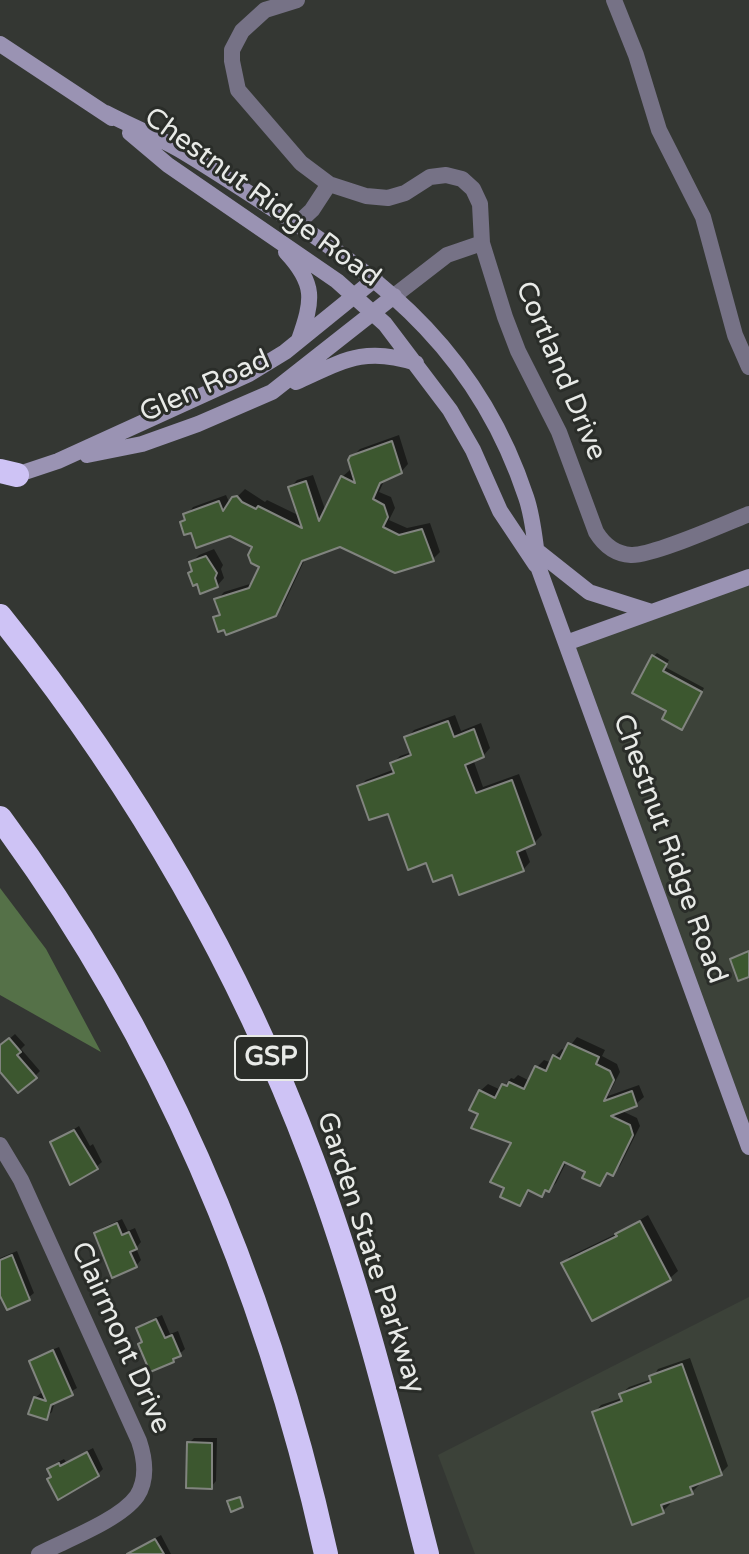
<!DOCTYPE html>
<style>
body{margin:0}
canvas{display:block;background:#343733}
</style>
<canvas width="749" height="1554"></canvas>
<script>
const ctx = document.querySelector('canvas').getContext('2d');
ctx.lineJoin = 'round';
function fillPath(path, color) {
  ctx.fillStyle = color;
  ctx.fill(path, 'evenodd');
}
function strokePath(path, color, width, dash) {
  ctx.strokeStyle = color;
  ctx.lineWidth = width;
  ctx.lineCap = dash ? 'butt' : 'round';
  ctx.setLineDash(dash || []);
  ctx.stroke(path);
}
function write(font, color, halo, rows, align = 'center') {
  ctx.font = font + ' "Varela Round",sans-serif';
  ctx.lineWidth = 6;
  ctx.setLineDash([]);
  ctx.textBaseline = 'middle';
  ctx.strokeStyle = halo;
  ctx.fillStyle = color;
  for (const [text, x, y, turn = 0] of rows) {
    ctx.save();
    ctx.translate(x, y);
    ctx.rotate((+turn || 0) * Math.PI / 180);
    ctx.textAlign = isNaN(turn) ? turn : align;
    if (halo) ctx.strokeText(text, 0, 0);
    ctx.fillText(text, 0, 0);
    ctx.restore();
  }
}
fillPath(new Path2D(`
 M749,577V1147L566,643Z
 M749,1297V1554H475L438,1455Z`), '#3c4239');
fillPath(new Path2D(`
 M0,888L46,949L101,1052L0,995Z`), '#557148');
fillPath(new Path2D(`
 M399,435L408,464L401,472L385,479L379,492L391,497L395,508L389,520L407,528L430,523L440,552L433,559L340,544L306,557L283,606L275,614L216,618L221,613L217,600L224,592L253,583L261,566L254,546L230,534L192,531L182,522L193,507L226,495L230,504L245,489L265,502L267,500L300,516L290,488L297,480L313,475L326,512L342,477L350,470L354,472L352,457L360,449Z
 M214,549L223,565L221,569L224,578L217,586L198,582L191,563L199,555Z
 M657,653L669,660L665,667L704,688L685,724L669,710L653,657Z
 M455,715L461,731L481,723L490,748L483,756L473,759L483,787L519,774L542,835L534,843L524,846L530,862L523,870L453,873L427,861L389,811L359,787L366,780L395,769L393,763L400,756L412,752L407,738L414,730Z
 M15,1034L25,1045L21,1049L40,1071L35,1076L0,1063V1047Z
 M577,1037L605,1050L602,1056L617,1064L620,1072L608,1096L639,1085L644,1097L636,1104L620,1110L637,1118L640,1126L620,1166L613,1174L609,1172L600,1184L588,1171L567,1161L556,1183L549,1190L547,1189L541,1194L531,1189L520,1204L514,1142L481,1113L480,1091L488,1084L501,1090L511,1078L514,1079L518,1075L530,1081L537,1067L544,1060L552,1063L555,1056L562,1049L566,1051Z
 M79,1126L90,1146L93,1144L102,1162L96,1167L53,1142Z
 M648,1215L678,1271L670,1278L592,1319L563,1263L570,1256L620,1232Z
 M122,1219L128,1231L135,1228L141,1242L136,1248L141,1260L136,1266L97,1233L102,1228Z
 M17,1251L34,1293L28,1298L0,1291V1258Z
 M162,1315L170,1334L178,1331L185,1349L173,1360L144,1341L138,1328L144,1323Z
 M59,1347L77,1388L55,1401L52,1412L46,1417L35,1398L41,1393L46,1394L31,1362L37,1356Z
 M690,1358L728,1466L721,1473L698,1482L699,1485L692,1492L669,1501L670,1504L663,1511L594,1413L601,1405L622,1398L621,1394L629,1387L652,1379L658,1369Z
 M194,1438H217L216,1481L211,1487L189,1443Z
 M93,1448L103,1469L98,1474L53,1476L49,1469L54,1464L64,1459L66,1462Z
 M161,1535L171,1554H128Z`), '#0007');
const building = new Path2D(`
 M392,441L402,473L380,483L373,499L384,505L388,517L383,527L399,535L422,529L434,561L395,573L340,547L302,561L276,616L226,635L224,630L218,632L213,617L220,615L214,599L249,588L259,567L251,563L248,555L252,547L230,536L196,548L191,533L184,535L180,522L185,520L183,514L219,501L223,511L232,497L237,496L242,502L256,509L258,506L302,528L288,487L306,481L319,521L341,476L355,483L348,460L350,456Z
 M206,556L217,573L215,578L218,587L200,594L197,584L193,586L188,573L192,571L189,562Z
 M652,655L667,664L663,671L702,692L682,730L662,719L666,711L632,693Z
 M448,721L454,737L474,729L484,757L465,765L476,793L512,780L535,844L517,852L524,871L459,895L452,875L433,882L426,863L408,870L388,814L369,820L357,786L394,773L390,763L411,755L404,737Z
 M749,951V977L738,981L730,959Z
 M9,1038L21,1052L17,1055L37,1078L18,1093L0,1072V1045Z
 M568,1043L599,1057L596,1064L610,1071L614,1080L604,1101L632,1091L637,1106L611,1116L630,1125L633,1135L613,1176L607,1173L600,1186L582,1178L585,1172L564,1162L549,1192L545,1190L542,1197L528,1190L520,1206L500,1197L504,1188L490,1182L511,1143L471,1128L478,1114L469,1110L479,1090L495,1098L502,1084L507,1086L509,1082L524,1089L535,1066L546,1071L553,1055L560,1059Z
 M74,1130L98,1169L70,1185L50,1142Z
 M640,1221L671,1280L592,1321L561,1263L617,1236L615,1234Z
 M117,1223L122,1235L129,1232L137,1249L130,1252L137,1267L112,1278L94,1233Z
 M12,1255L30,1300L7,1310L0,1296V1260Z
 M156,1319L165,1338L172,1335L181,1356L173,1359L174,1362L150,1372L138,1344L142,1342L136,1328Z
 M53,1350L73,1395L51,1405L47,1420L28,1414L34,1397L46,1401L29,1361Z
 M682,1364L722,1475L690,1487L693,1494L661,1505L664,1513L632,1525L592,1412L622,1401L619,1394L651,1382L649,1376Z
 M187,1442L212,1443V1489L186,1488Z
 M87,1452L99,1476L58,1500L47,1479L51,1477L47,1469L59,1463L60,1466Z
 M240,1497L243,1507L231,1512L227,1501Z
 M155,1539L164,1554H127Z`);
fillPath(building, '#3c572f');
strokePath(building, '#81847f', 2);
strokePath(new Path2D(`
 M297,0L265,10L242,31L232,50V61L238,90L301,163L329,184L366,196L388,198L405,193L430,177L446,175L462,179L473,189L480,204L482,243L505,317L518,351L559,432L596,532C604,545 615,554 631,555C653,556 724,524 749,514
 M614,0L636,55L659,130L703,217L735,335L749,367
 M297,224L312,210L329,184
 M394,296L447,255L482,243
 M0,1145L21,1180L139,1441C145,1459 148,1479 137,1496C120,1520 66,1540 39,1554`), '#767286', 16);
strokePath(new Path2D(`
 M0,44L112,118
 M106,113C131,126 158,137 182,151C212,169 241,188 270,207C390,282 480,358 526,497C534,520 535,546 539,569L749,1147
 M130,133L168,165L337,281L385,324L450,410L473,450L500,511L536,565
 M286,252C316,284 313,300 299,340
 M296,382C343,361 364,346 416,363
 M87,455L142,444L198,424L272,392L394,296
 M10,477L58,461L249,374L285,352L375,279
 M536,550L589,592L652,612
 M566,643L749,577`), '#9a93b3', 16);
strokePath(new Path2D(`
 M0,471L17,475
 M0,616C132,780 238,962 312,1159C360,1287 393,1422 427,1554
 M0,818C162,1037 267,1289 326,1554`), '#cec3f5', 24);
for (const [x, y, w] of [
 [271,1058,72]
]) {
  const box = new Path2D();
  box.roundRect(x - w / 2, y - 22, w, 44, 6);
  ctx.fillStyle = '#2a2d29';
  ctx.fill(box);
  strokePath(box, '#e8eae7', 2);
}
write('bold 26px', '#e8eae7', null, [
 ["GSP",271,1058]
]);
write('28px', '#e8eae7', '#2a2d29', [
 ["Chestnut Ridge Road",262,198,36],
 ["Cortland Drive",560,371,67],
 ["Glen Road",205,387,-24],
 ["Chestnut Ridge Road",669,849,70],
 ["Garden State Parkway",370,1253,72],
 ["Clairmont Drive",120,1338,66]
]);
</script>
